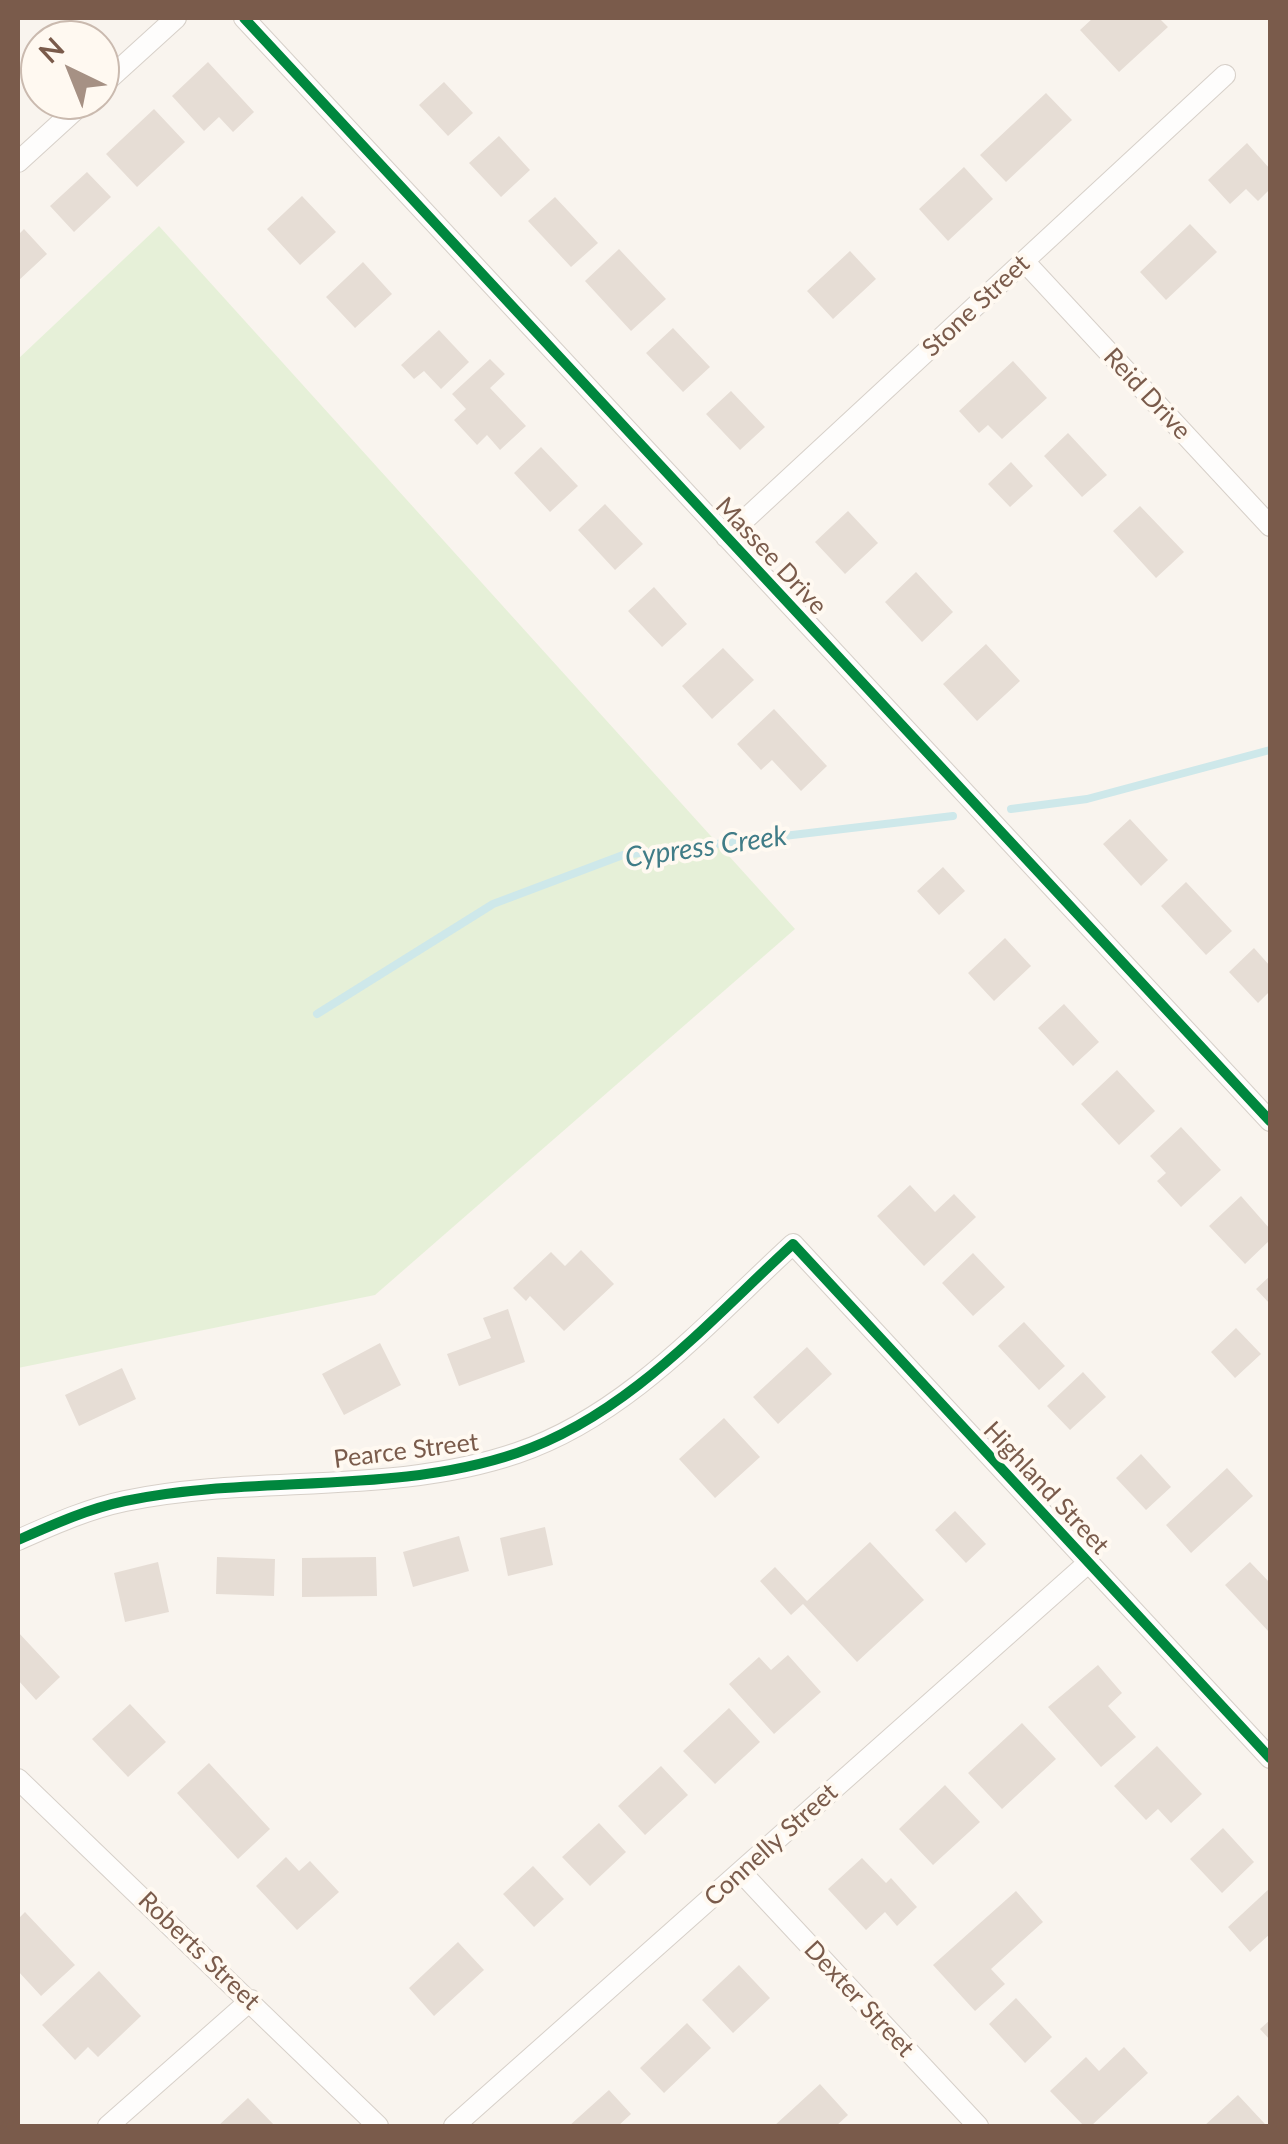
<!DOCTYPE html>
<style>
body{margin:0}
#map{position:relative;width:1288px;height:2144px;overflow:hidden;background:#f9f4ee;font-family:Lato,sans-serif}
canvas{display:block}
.frame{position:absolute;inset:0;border:20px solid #7a5b4b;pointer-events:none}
.north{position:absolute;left:20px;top:20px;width:100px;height:100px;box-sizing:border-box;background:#fff9f1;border:2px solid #cabaaf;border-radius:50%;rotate:317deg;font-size:28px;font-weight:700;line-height:40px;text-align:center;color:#7a5b4b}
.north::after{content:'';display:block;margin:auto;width:35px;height:45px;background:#a69184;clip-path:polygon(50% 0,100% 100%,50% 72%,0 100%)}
</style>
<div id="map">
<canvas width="1288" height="2144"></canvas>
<div class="frame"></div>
<div class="north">N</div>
</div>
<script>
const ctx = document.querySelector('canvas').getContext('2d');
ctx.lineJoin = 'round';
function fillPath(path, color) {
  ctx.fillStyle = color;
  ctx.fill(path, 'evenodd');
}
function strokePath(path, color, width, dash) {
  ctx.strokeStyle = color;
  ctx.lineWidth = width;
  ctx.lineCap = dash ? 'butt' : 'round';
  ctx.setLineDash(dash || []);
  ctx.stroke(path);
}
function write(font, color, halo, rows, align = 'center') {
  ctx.font = font + ' Lato,sans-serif';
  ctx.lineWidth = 8;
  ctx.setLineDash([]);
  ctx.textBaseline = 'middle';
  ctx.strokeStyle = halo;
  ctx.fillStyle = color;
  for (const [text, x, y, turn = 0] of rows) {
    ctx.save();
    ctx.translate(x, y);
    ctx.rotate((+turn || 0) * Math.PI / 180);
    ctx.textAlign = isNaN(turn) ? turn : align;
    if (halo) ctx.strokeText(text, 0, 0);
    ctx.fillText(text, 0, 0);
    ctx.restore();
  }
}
fillPath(new Path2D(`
 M159,226L795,929L375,1295L18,1368V359Z`), '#e6f0d8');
strokePath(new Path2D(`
 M1011,809L1087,799L1270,750
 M317,1014L493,904L623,855L953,816`), '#cee8ea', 8);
fillPath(new Path2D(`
 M1093,18H1159L1168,27L1119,72L1080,30Z
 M208,62L254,112L233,132L219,117L204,131L172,96Z
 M444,82L473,113L448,136L419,105Z
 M1046,93L1072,120L1006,182L980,155Z
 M154,109L185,142L137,187L106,154Z
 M499,136L530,170L501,197L469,163Z
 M1247,143L1270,169V189L1258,201L1246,189L1230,204L1208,180Z
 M964,167L993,199L948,241L919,209Z
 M87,172L111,197L74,232L50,206Z
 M302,196L336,232L300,265L267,229Z
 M555,197L598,243L571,267L528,221Z
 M1190,224L1217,252L1166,300L1140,272Z
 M24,229L47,254L18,281V235Z
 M619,249L666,299L631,331L585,281Z
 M850,251L876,279L833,319L807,291Z
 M363,262L392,294L355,328L326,297Z
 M673,328L710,367L683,392L646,353Z
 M439,330L469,362L441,389L424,371L414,379L401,365Z
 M490,359L505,374L490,388L526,426L500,450L487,435L477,445L454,420L466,409L452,394Z
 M1013,361L1047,398L1002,439L988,425L979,433L959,411Z
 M731,391L765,427L740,450L706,414Z
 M1068,433L1107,475L1082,497L1044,456Z
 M541,447L578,486L550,512L514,473Z
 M1011,462L1033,486L1010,507L988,484Z
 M605,504L643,544L615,570L578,530Z
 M1140,506L1184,552L1156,578L1113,531Z
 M848,511L878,543L845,574L815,542Z
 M916,572L953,612L922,642L885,602Z
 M654,587L687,624L662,647L628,611Z
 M986,644L1020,681L977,721L943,684Z
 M723,648L754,680L712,719L682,686Z
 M774,709L827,766L801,791L772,760L761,770L737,744Z
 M1130,819L1168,860L1141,886L1103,844Z
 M943,867L965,891L939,915L917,891Z
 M1186,882L1232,931L1206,955L1161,906Z
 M1005,938L1031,966L994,1001L968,973Z
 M1254,948L1270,966V991L1258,1003L1229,972Z
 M1064,1004L1099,1042L1073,1066L1038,1028Z
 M1117,1070L1155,1111L1119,1145L1081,1104Z
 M1181,1127L1221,1170L1181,1207L1157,1181L1166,1173L1150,1156Z
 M910,1185L935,1212L954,1194L976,1217L924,1266L877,1216Z
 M1241,1196L1270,1229V1240L1245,1264L1209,1226Z
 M581,1250L614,1284L564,1331L530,1296L526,1301L513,1288L551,1252L565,1266Z
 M973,1253L1005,1287L973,1316L942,1283Z
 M1270,1276V1304L1256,1289Z
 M508,1309L525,1362L459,1386L447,1354L491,1338L483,1318Z
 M1024,1322L1065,1366L1039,1390L998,1346Z
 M1236,1328L1261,1354L1235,1378L1211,1352Z
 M380,1343L401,1385L344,1415L322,1374Z
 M807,1347L832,1374L778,1424L753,1397Z
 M122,1368L136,1399L79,1426L65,1395Z
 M1083,1372L1106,1397L1070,1430L1047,1406Z
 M724,1418L760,1457L715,1498L679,1459Z
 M1141,1454L1171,1487L1146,1510L1116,1478Z
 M1227,1468L1253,1496L1191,1553L1166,1525Z
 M955,1511L986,1544L966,1563L935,1530Z
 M545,1527L553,1565L508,1576L500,1538Z
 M459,1536L469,1571L413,1587L403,1552Z
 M870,1542L924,1600L857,1662L803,1604L791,1615L760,1581L775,1567L807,1601Z
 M217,1557L275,1559L274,1596L216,1594Z
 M376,1557L377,1596L302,1597V1558Z
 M158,1562L169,1612L125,1622L114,1573Z
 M1250,1562L1270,1583V1633L1225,1585Z
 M18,1632L60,1677L36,1700L18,1680Z
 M788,1655L821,1692L774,1734L729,1684L759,1657L771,1670Z
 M1098,1665L1122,1693L1108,1706L1136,1737L1101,1767L1048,1707Z
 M130,1704L166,1742L128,1777L92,1739Z
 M729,1708L760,1742L715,1784L683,1751Z
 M1022,1723L1056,1759L1002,1809L968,1773Z
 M1157,1746L1202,1794L1171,1823L1158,1809L1146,1820L1114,1786Z
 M209,1763L270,1829L238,1859L177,1793Z
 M661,1766L688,1795L645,1835L618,1806Z
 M945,1785L980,1822L933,1865L899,1829Z
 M599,1823L626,1852L590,1886L562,1857Z
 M1223,1828L1254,1862L1222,1893L1190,1859Z
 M286,1857L299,1871L310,1861L339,1892L297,1930L256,1886Z
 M862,1858L886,1883L891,1878L917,1907L897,1926L885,1912L866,1930L828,1889Z
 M533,1866L564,1899L534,1927L503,1894Z
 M1270,1888V1934L1250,1952L1228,1927Z
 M1016,1891L1043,1922L991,1969L1005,1984L975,2011L933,1965Z
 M25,1912L75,1965L41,1996L18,1971V1919Z
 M458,1942L484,1970L434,2016L409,1988Z
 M739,1965L770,1998L733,2033L702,2000Z
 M99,1971L141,2016L98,2057L88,2047L75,2060L42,2025Z
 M1016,1998L1052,2037L1025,2063L989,2024Z
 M1270,2020V2040L1260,2029Z
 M687,2023L711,2048L664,2093L640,2068Z
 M1124,2047L1148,2073L1091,2126H1084L1050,2091L1086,2057L1099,2071Z
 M820,2084L848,2115L836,2126H774Z
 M609,2090L631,2114L618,2126H569Z
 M1238,2095L1265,2124L1204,2126Z
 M248,2098L275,2126H218Z`), '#e6ddd5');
const minor = new Path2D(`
 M244,18L1270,1121
 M100,87L176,18
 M18,162L86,100
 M1024,261L1270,526
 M726,537L1225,75
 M18,1540C52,1525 87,1509 125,1501C253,1474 391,1496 517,1453C627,1416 709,1321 793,1244L1270,1758
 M18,1779L378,2126
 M741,1872L978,2126
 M108,2126L251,2000
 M454,2126L1088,1563`);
strokePath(minor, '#d7d0c9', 22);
strokePath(minor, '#fefdfc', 20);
strokePath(new Path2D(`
 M244,18L1270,1121
 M18,1540C52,1525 87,1509 125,1501C253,1474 391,1496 517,1453C627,1416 709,1321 793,1244L1270,1758`), '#00873e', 10);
write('25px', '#7a5b4b', '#fff9f1', [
 ["Stone Street",976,306,-43],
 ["Reid Drive",1147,394,47],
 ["Massee Drive",771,556,47],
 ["Pearce Street",406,1451,-7],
 ["Highland Street",1046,1488,47],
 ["Connelly Street",771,1845,-42],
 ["Roberts Street",199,1951,44],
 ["Dexter Street",859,1999,47]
]);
write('italic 28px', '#407c87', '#fff9f1', [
 ["Cypress Creek",706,847,-8]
]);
</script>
